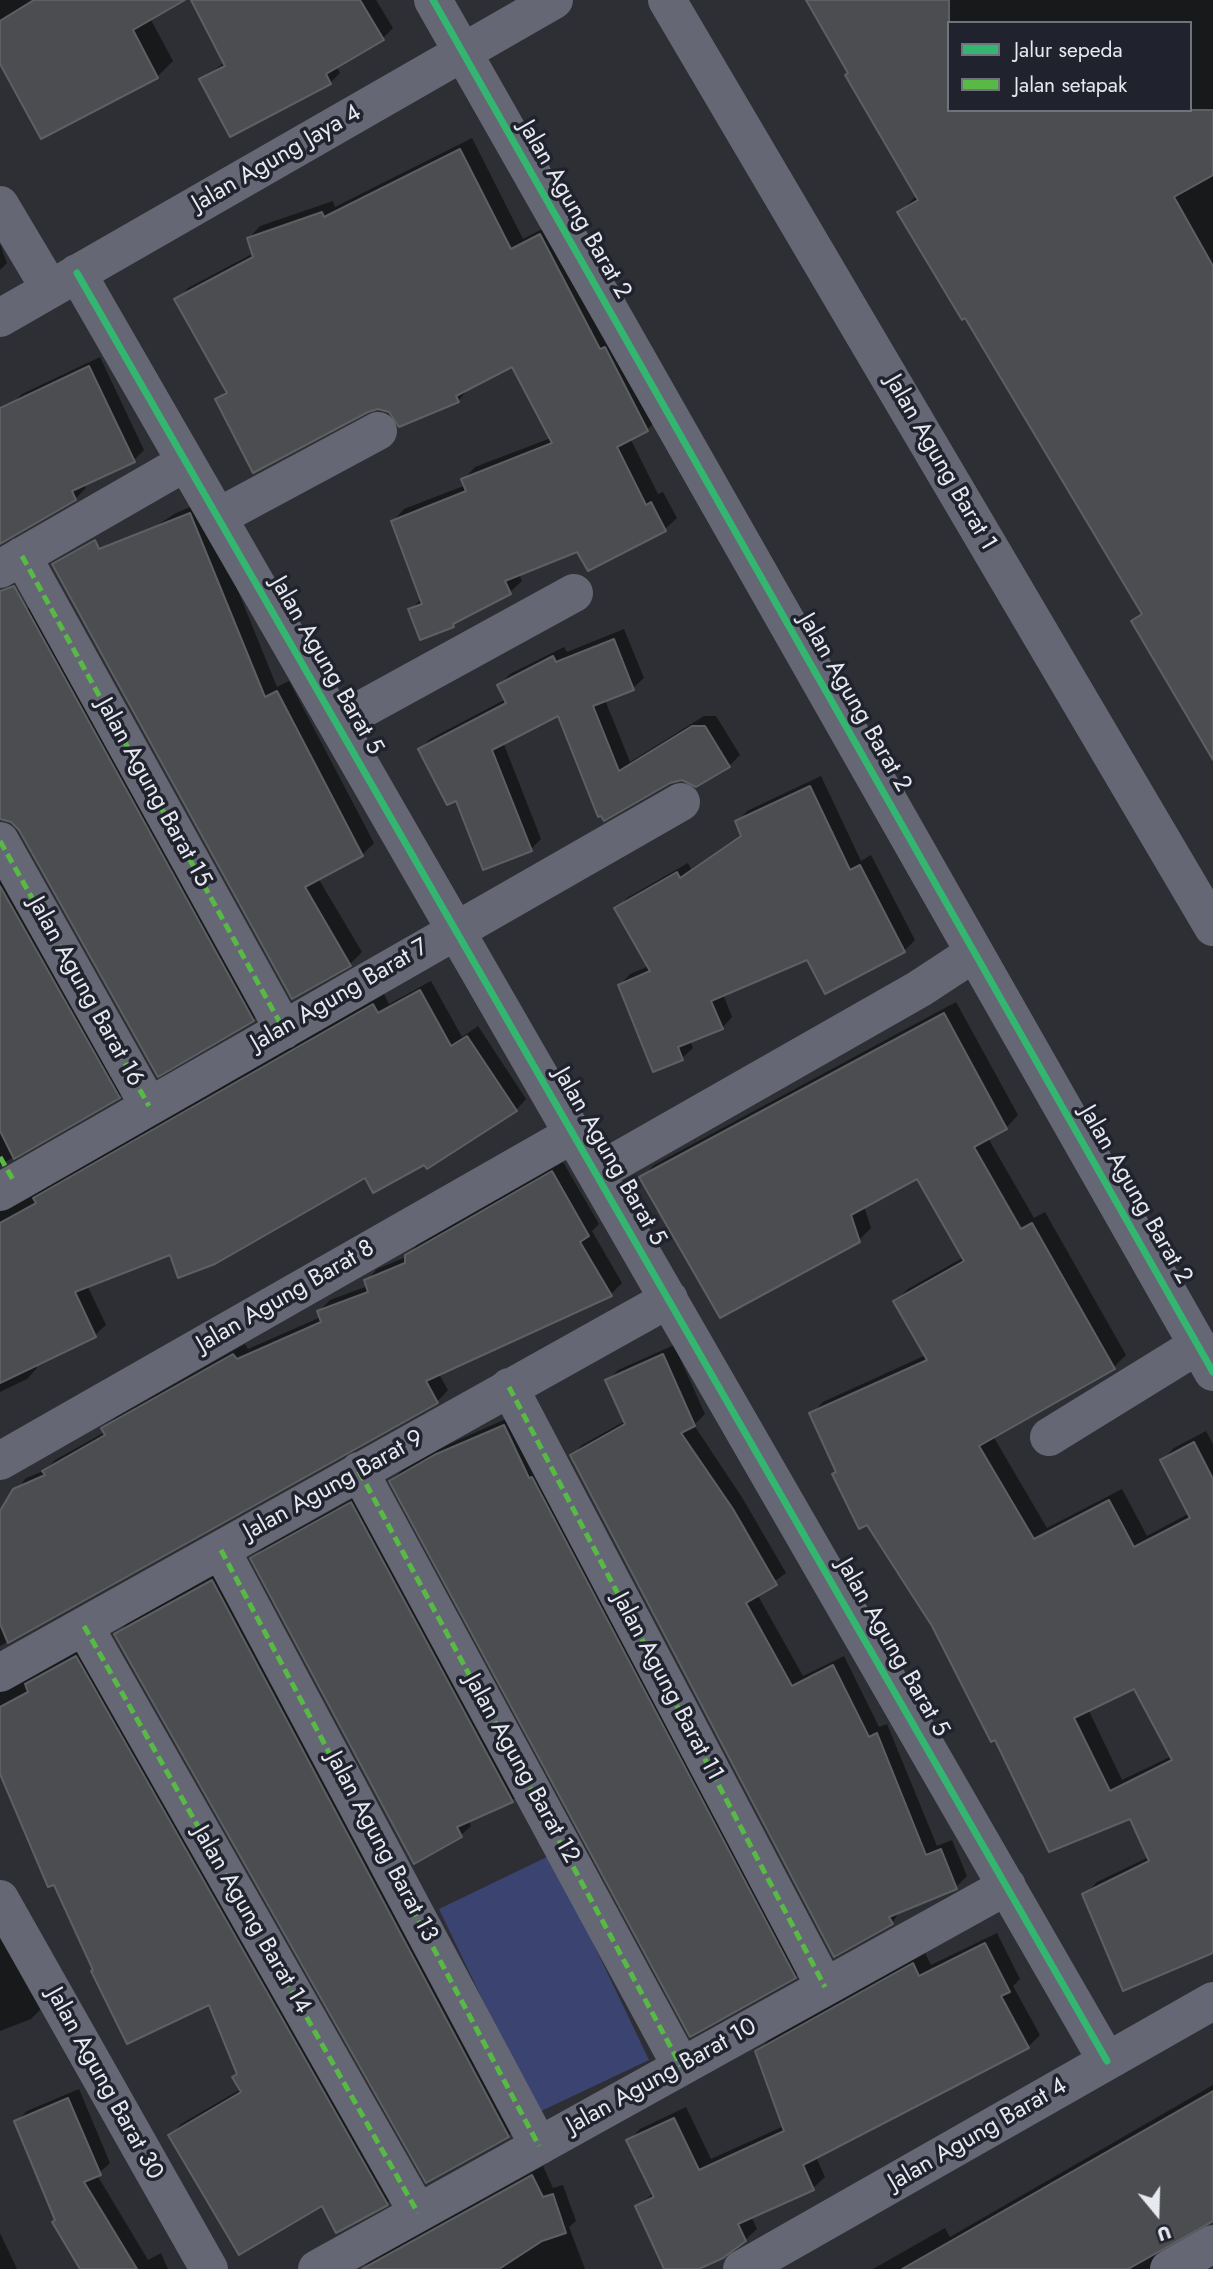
<!DOCTYPE html>
<style>
body{margin:0}
#map{position:relative;width:1213px;height:2269px;overflow:hidden;background:#2e2f34;font-family:Jost,sans-serif}
canvas{display:block}
.legend{position:absolute;left:947px;top:21px;width:245px;height:91px;box-sizing:border-box;background:#20232e;border:2px solid #70727c;margin:0;padding:9px 12px;list-style:none;font-size:21px;color:#e7e9f0}
.legend li{display:flex;align-items:center;gap:14px;height:35px}
.legend b{width:35px;border:2px solid #70727c}
.north{position:absolute;left:1122px;top:2178px;width:70px;height:70px;-webkit-text-stroke:5px #20232e;paint-order:stroke;rotate:161deg;font-size:19px;font-weight:700;line-height:28px;text-align:center;color:#e7e9f0}
.north::after{content:'';display:block;margin:auto;width:24px;height:32px;background:#e7e9f0;clip-path:polygon(50% 0,100% 100%,50% 72%,0 100%)}
</style>
<div id="map">
<canvas width="1213" height="2269"></canvas>
<ul class="legend">
<li><b style="height:9px;background:#33b770"></b>Jalur sepeda</li>
<li><b style="height:9px;background:#58b947"></b>Jalan setapak</li>
</ul>
<div class="north">U</div>
</div>
<script>
const ctx = document.querySelector('canvas').getContext('2d');
ctx.lineJoin = 'round';
function fillPath(path, color) {
  ctx.fillStyle = color;
  ctx.fill(path, 'evenodd');
}
function strokePath(path, color, width, dash) {
  ctx.strokeStyle = color;
  ctx.lineWidth = width;
  ctx.lineCap = dash ? 'butt' : 'round';
  ctx.setLineDash(dash || []);
  ctx.stroke(path);
}
function write(font, color, halo, rows, align = 'center') {
  ctx.font = font + ' Jost,sans-serif';
  ctx.lineWidth = 7;
  ctx.setLineDash([]);
  ctx.textBaseline = 'middle';
  ctx.strokeStyle = halo;
  ctx.fillStyle = color;
  for (const [text, x, y, turn = 0] of rows) {
    ctx.save();
    ctx.translate(x, y);
    ctx.rotate((+turn || 0) * Math.PI / 180);
    ctx.textAlign = isNaN(turn) ? turn : align;
    if (halo) ctx.strokeText(text, 0, 0);
    ctx.fillText(text, 0, 0);
    ctx.restore();
  }
}
fillPath(new Path2D(`
 M551,1855L649,2060L537,2113L439,1909Z`), '#3b4471');
fillPath(new Path2D(`
 M0,0H182L150,18L173,61L157,77L0,63Z
 M202,0H376L393,28L383,38L336,66L340,73L330,83L202,79L225,62Z
 M808,0H1213V756L1133,621L1143,611L966,316L899,213L917,195ZM949,23H1190V110H949Z
 M472,138L523,239L552,224L658,418L647,430L630,438L658,494L663,492L677,518L665,529L588,569L578,550L519,574L522,581L510,592L460,618L453,625L410,610L422,598L393,521L404,509L466,485L464,479L475,467L551,438L513,365L469,388L458,401L400,425L390,411L379,407L217,400L227,390L177,300L188,288L254,253L249,238L260,226L333,201L335,207Z
 M0,244L7,263L0,270Z
 M100,357L144,450L134,460L84,484L86,488L75,499L0,542V434L11,404L22,394Z
 M202,502L277,687L289,681L374,843L362,855L318,878L362,952L350,964L79,576L176,513Z
 M38,602L264,1009L253,1020L13,821L0,818V626Z
 M624,629L644,678L633,688L605,700L630,762L704,716H716L740,755L729,766L670,781L604,819L559,713L503,742L541,839L531,849L457,799L420,749L430,739L506,699L499,685L510,674L564,647L567,652Z
 M821,776L861,861L871,855L915,940L904,951L808,958L723,994L732,1017L722,1028L690,1041L693,1048L682,1058L620,985L630,974L649,966L616,909L627,898L688,863L691,869L742,834L737,822L747,811Z
 M0,857L129,1086L119,1097L0,1165Z
 M431,981L462,1037L478,1026L526,1099L516,1110L425,1163L366,1176L87,1285L106,1325L95,1335L35,1364L37,1368L27,1379L0,1392V1201L11,1204L23,1201L384,994L389,1004Z
 M956,1002L1018,1115L1006,1128L988,1138L1034,1218L1045,1212L1126,1355L1114,1367L993,1436L1047,1528L1122,1489L1147,1536L1190,1513L1162,1460L1174,1448L1206,1431L1213,1444V1951L1085,1895L1097,1882L1149,1857L1130,1816L996,1738L933,1625L837,1471L811,1414L823,1402L926,1355L895,1301L908,1289L964,1257L918,1176L864,1206L871,1228L859,1240L642,1177L654,1165ZM1134,1686L1172,1756L1122,1780L1088,1709Z
 M563,1162L599,1224L592,1231L622,1283L611,1294L439,1374L448,1390L437,1402L0,1646V1510L26,1478L46,1470L55,1460L105,1432L103,1429L115,1418L245,1344L248,1349L321,1317L319,1311L330,1300L368,1286L366,1281L377,1269L406,1257L418,1244Z
 M674,1345L705,1414L694,1425L743,1499L786,1573L757,1594L803,1676L844,1656L879,1727L887,1724L937,1846L952,1840L967,1876L956,1887L901,1910L892,1923L572,1456L582,1445L625,1421L607,1381L618,1370Z
 M515,1415L806,1966L795,1977L391,1481L402,1470L447,1445Z
 M361,1494L522,1791L512,1801L468,1820L471,1826L461,1835L414,1862L252,1559L262,1549Z
 M224,1570L520,2124L508,2136L427,2181L116,1635L127,1623Z
 M87,1646L398,2192L387,2203L337,2231L323,2204L170,2136L181,2124L241,2089L239,2073L210,2002L95,1970L0,1770V1681Z
 M0,1917L47,2003L31,2019L0,2031Z
 M997,1933L1020,1979L1013,1986L1040,2035L1028,2047L816,2157L825,2177L813,2188L751,2216L757,2229L745,2240L695,2269H666L637,2206L654,2193L629,2140L640,2129L686,2107L711,2159L784,2126L757,2051L769,2040L925,1953L931,1965Z
 M1213,2085V2221L1162,2248L1160,2255L1166,2269H873L945,2228L950,2237Z
 M79,2089L110,2163L97,2175L148,2260L161,2253L168,2269H82L57,2220L16,2122L27,2111Z
 M543,2166L553,2188L563,2185L576,2221L569,2227L585,2269H362L369,2262Z
 M0,2233L17,2269H0Z`), '#0007');
const building = new Path2D(`
 M34,0H185L133,30L158,78L41,139L0,64V21Z
 M191,0H360L384,40L326,74L331,84L230,137L199,79L225,66Z
 M806,0H949V110H1213V175L1174,197L1213,266V760L1131,621L1142,614L965,318L962,320L897,212L918,200L845,75L848,73Z
 M460,149L511,249L540,234L600,349L605,347L648,431L617,447L646,505L651,502L666,531L588,571L577,552L505,581L511,594L453,624L454,627L420,640L408,609L422,604L391,521L466,491L461,479L552,443L512,367L456,396L459,402L399,427L389,412L378,409L368,412L253,473L215,399L227,393L174,299L253,257L247,238L322,212L324,217Z
 M89,366L135,462L72,491L76,500L0,544V408Z
 M190,513L265,697L277,691L363,856L305,887L351,966L292,999L52,564L95,540L99,549Z
 M14,586L254,1021L158,1077L19,830L11,822L0,819V591Z
 M614,639L634,690L593,706L619,771L692,726H705L730,767L696,787L682,780L670,783L604,821L601,816L598,817L558,716L492,750L532,851L483,870L456,801L447,805L418,749L506,703L497,685L553,656L556,662Z
 M810,786L850,870L860,865L905,952L825,994L807,960L711,1001L723,1029L678,1047L683,1060L653,1072L618,985L650,971L614,908L677,872L680,878L741,836L735,821Z
 M0,886L120,1098L14,1159L0,1131Z
 M420,990L451,1046L467,1036L517,1111L427,1169L424,1165L373,1193L365,1178L215,1264L178,1278L170,1255L75,1292L96,1337L0,1383V1223L36,1203L33,1198L373,1004L378,1013Z
 M944,1013L1007,1129L974,1147L1021,1229L1032,1223L1115,1369L979,1446L1034,1539L1109,1500L1134,1547L1190,1518L1160,1460L1194,1442L1213,1479V1953L1123,1991L1082,1894L1149,1861L1130,1819L1049,1852L995,1740L991,1742L932,1626L867,1525L859,1529L832,1474L836,1472L809,1413L927,1360L893,1301L964,1261L917,1179L851,1215L860,1242L720,1318L639,1177ZM1134,1689L1172,1760L1110,1791L1074,1718Z
 M552,1171L589,1236L580,1242L612,1296L426,1381L438,1403L8,1643L0,1624V1511L13,1489L45,1475L42,1471L105,1435L101,1428L233,1354L237,1359L321,1322L317,1311L368,1292L364,1280L405,1263V1255Z
 M663,1354L695,1426L681,1433L733,1509L777,1585L746,1603L792,1686L833,1665L869,1737L877,1733L926,1855L941,1849L957,1889L889,1917L893,1924L834,1957L570,1455L625,1424L605,1380Z
 M504,1425L529,1478L532,1477L796,1978L690,2037L389,1481L434,1455Z
 M351,1502L513,1802L457,1827L462,1837L414,1864L250,1558Z
 M212,1580L509,2137L426,2183L114,1634Z
 M76,1656L388,2205L336,2233L322,2206L239,2255L168,2135L241,2092L232,2077L237,2074L209,2005L127,2044L91,1971L93,1970L54,1885L48,1887L0,1774V1707L28,1692L25,1684Z
 M985,1943L1010,1992L1001,1996L1029,2048L803,2165L814,2190L738,2224L746,2241L723,2258L699,2269H664L635,2206L654,2197L626,2140L674,2118L699,2170L784,2131L755,2051L913,1963L919,1976Z
 M1213,2091V2221L1128,2269H902Z
 M68,2098L101,2175L84,2182L137,2269H80L52,2222L55,2220L14,2121Z
 M532,2175L543,2197L553,2194L566,2233L542,2241L499,2269H362Z`);
fillPath(building, '#4c4d51');
strokePath(building, '#5e5f63', 2);
strokePath(new Path2D(`
 M433,0L1213,1372
 M667,0L1213,927
 M0,205L50,289
 M77,273L1107,2061
 M0,318L554,0
 M218,517L378,431
 M22,556L284,1030
 M0,569L186,462
 M337,723L574,593
 M0,841L149,1106
 M596,1173L919,989L974,953
 M0,1192L681,802
 M509,1387L825,1987
 M1049,1437L1198,1345
 M0,1461L573,1134
 M359,1471L681,2066
 M221,1550L539,2146
 M84,1626L418,2213
 M0,1673L669,1299
 M0,1899L209,2269
 M317,2269L1007,1886
 M742,2269L1213,2001
 M1169,2269L1213,2244`), '#656774', 38);
strokePath(new Path2D(`
 M22,556L284,1030
 M0,841L149,1106
 M0,1157L15,1183
 M509,1387L825,1987
 M359,1471L681,2066
 M221,1550L539,2146
 M84,1626L418,2213`), '#58b947', 5, [10, 5]);
strokePath(new Path2D(`
 M433,0L1213,1372
 M77,273L1107,2061`), '#33b770', 7);
write('24px', '#e7e9f0', '#20232e', [
 ["Jalan Agung Jaya 4",277,159,-30],
 ["Jalan Agung Barat 2",574,210,60],
 ["Jalan Agung Barat 1",940,463,60],
 ["Jalan Agung Barat 5",326,666,60],
 ["Jalan Agung Barat 2",854,703,60],
 ["Jalan Agung Barat 15",153,793,61],
 ["Jalan Agung Barat 16",85,992,61],
 ["Jalan Agung Barat 7",340,996,-30],
 ["Jalan Agung Barat 5",609,1157,60],
 ["Jalan Agung Barat 2",1135,1195,60],
 ["Jalan Agung Barat 8",286,1297,-30],
 ["Jalan Agung Barat 9",334,1486,-29],
 ["Jalan Agung Barat 5",892,1648,60],
 ["Jalan Agung Barat 11",667,1687,62],
 ["Jalan Agung Barat 12",521,1769,61],
 ["Jalan Agung Barat 13",381,1847,62],
 ["Jalan Agung Barat 14",251,1920,60],
 ["Jalan Agung Barat 10",662,2077,-29],
 ["Jalan Agung Barat 30",104,2084,61],
 ["Jalan Agung Barat 4",978,2135,-30]
]);
</script>
